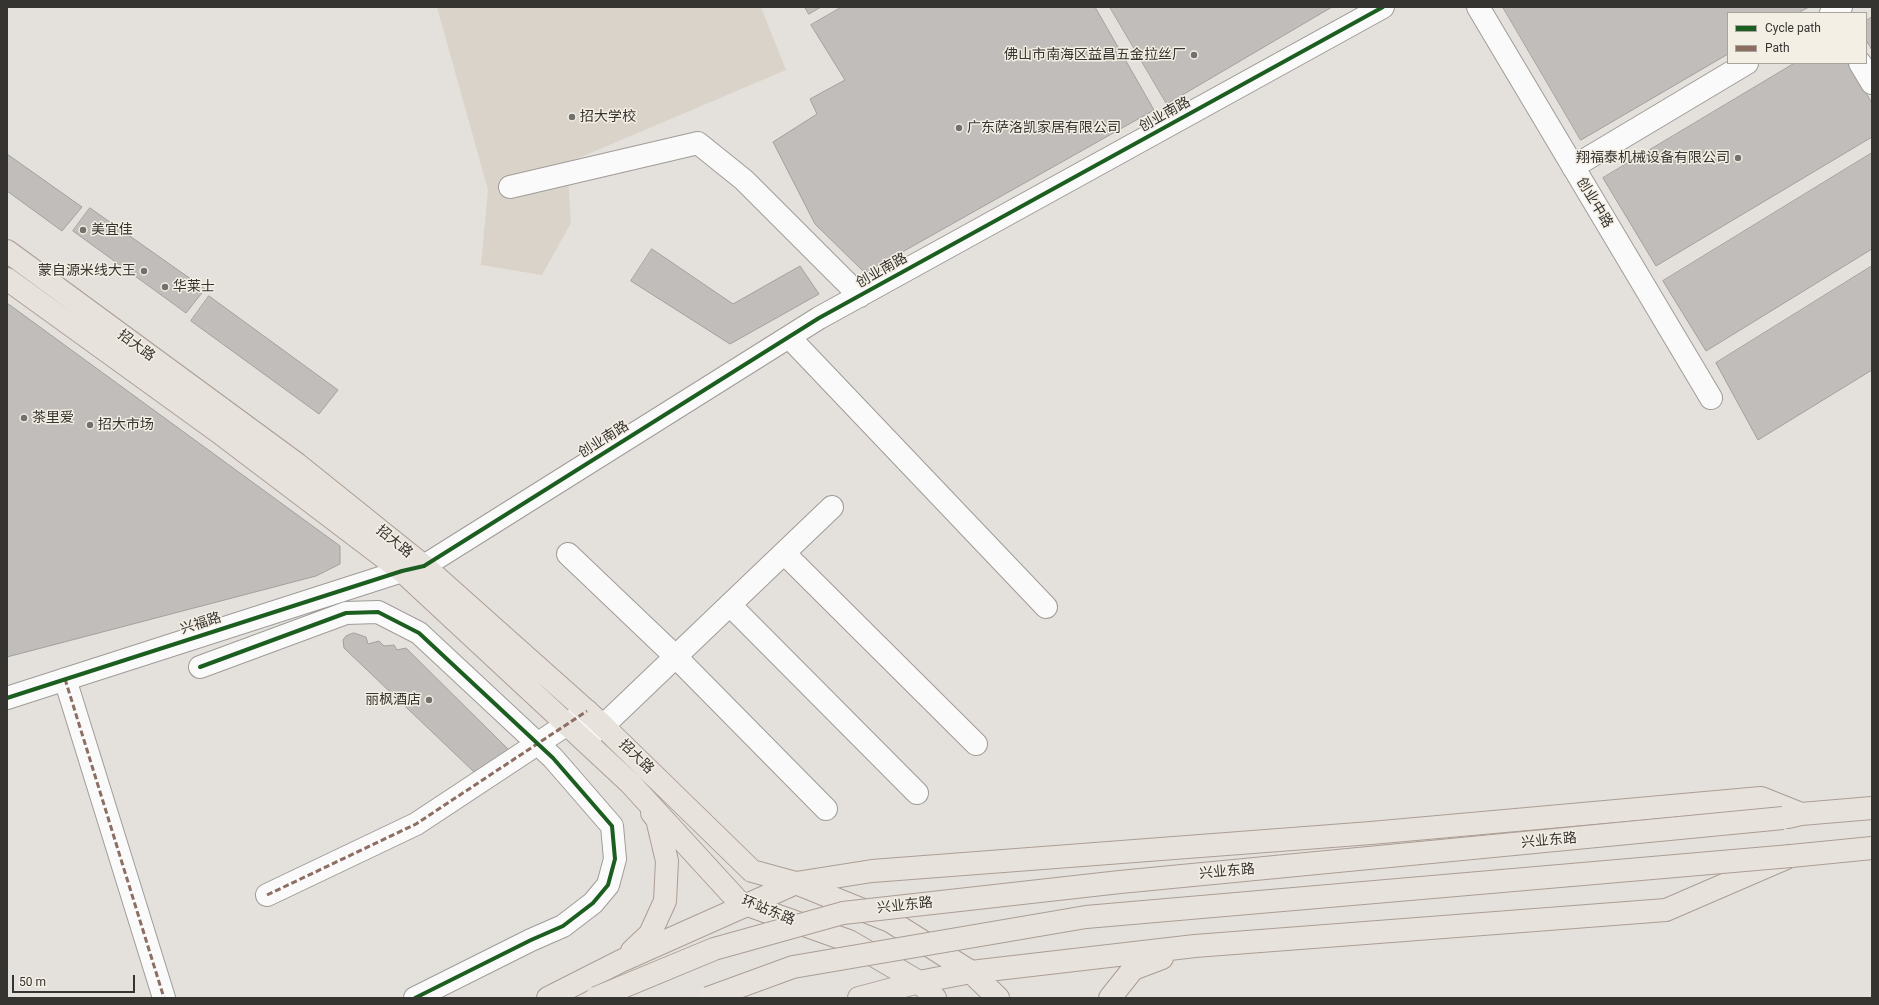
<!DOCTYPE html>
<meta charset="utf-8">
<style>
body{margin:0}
#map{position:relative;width:1879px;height:1005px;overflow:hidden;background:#e4e0dc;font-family:Roboto,sans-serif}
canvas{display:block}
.frame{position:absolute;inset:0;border:8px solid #363430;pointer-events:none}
.legend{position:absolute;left:1727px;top:12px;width:140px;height:52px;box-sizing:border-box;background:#f4efe5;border:1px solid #a8a49d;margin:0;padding:5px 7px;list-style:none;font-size:12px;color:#363430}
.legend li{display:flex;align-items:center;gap:8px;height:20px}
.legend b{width:20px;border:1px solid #a8a49d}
.scale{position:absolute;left:12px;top:975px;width:123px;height:18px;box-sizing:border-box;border:2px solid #363430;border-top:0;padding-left:5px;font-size:12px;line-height:14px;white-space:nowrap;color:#363430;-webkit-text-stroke:3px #f4efe5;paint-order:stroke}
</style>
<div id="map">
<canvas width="1879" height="1005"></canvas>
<div class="frame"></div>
<ul class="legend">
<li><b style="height:5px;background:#1b5e20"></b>Cycle path</li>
<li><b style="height:5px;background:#8d6e63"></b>Path</li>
</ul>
<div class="scale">50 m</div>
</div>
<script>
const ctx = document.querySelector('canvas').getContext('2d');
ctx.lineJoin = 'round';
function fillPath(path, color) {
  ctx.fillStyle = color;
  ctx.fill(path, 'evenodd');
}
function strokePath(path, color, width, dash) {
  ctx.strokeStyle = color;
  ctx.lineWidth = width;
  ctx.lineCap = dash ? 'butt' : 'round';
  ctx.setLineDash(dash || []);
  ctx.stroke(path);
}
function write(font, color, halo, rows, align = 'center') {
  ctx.font = font + ' Roboto,"Noto Sans SC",sans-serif';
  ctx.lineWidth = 3;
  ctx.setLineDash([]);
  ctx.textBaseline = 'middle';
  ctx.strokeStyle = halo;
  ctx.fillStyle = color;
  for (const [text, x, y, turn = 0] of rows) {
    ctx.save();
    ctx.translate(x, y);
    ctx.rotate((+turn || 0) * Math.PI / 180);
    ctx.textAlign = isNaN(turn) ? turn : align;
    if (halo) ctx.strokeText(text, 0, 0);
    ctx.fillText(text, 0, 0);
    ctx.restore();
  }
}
fillPath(new Path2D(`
 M437,7H761L786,70L567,163L571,223L542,275L481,265L488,190Z`), '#dad3c9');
const building = new Path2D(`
 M805,7H821L809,14Z
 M842,7H1095L1154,110L865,273L815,224L773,142L817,114L810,99L845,80L811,25Z
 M1110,7H1332L1167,104Z
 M1503,7H1809L1798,13H1728V54L1581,140Z
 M1872,17V50L1866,40V21Z
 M1795,63H1848L1872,103V137L1656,266L1603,178Z
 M1872,153V249L1706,351L1663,281Z
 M7,154L82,207L62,231L7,191Z
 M90,208L205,289L186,313L73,231Z
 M652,249L733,304L800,266L819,294L730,344L631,281Z
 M1872,266V370L1758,440L1716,363Z
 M209,296L338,390L319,414L191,321Z
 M7,303L340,546V564L316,576L7,657Z
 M354,633L366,637L368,644L379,641L384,646L394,645L397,650L406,648L509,750L484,773L473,771L344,648L343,640L346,636Z`);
fillPath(building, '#c0bdba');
strokePath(building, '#a2a09c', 1);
const minor = new Path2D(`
 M1478,7L1711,398
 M1831,13L1841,7
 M1860,63L1872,83
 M1573,167L1747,63
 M510,187L698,143L744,180L860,296
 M789,337L1046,607
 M784,553L976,744
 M568,554L676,657L826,809
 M730,605L917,793
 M200,667L346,613L378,612L419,633L553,758L612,826L615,859L608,885L593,903L563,926L531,940L415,998
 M65,679L164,998
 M7,698L402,571L424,566L819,318L1383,7
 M583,739L603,726L832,507
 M267,895L416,824L587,711`);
const major = new Path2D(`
 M7,251L297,464L424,566L599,722L752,871L796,883L890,921L971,972L998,998
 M7,279L216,430L402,571L630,783L739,902L849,941L919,982L935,998
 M1788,817L1801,814L1872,808
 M632,951L650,934L665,901L667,861L657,819L652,813
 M548,998L621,961L796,883L872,871L1371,833L1761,798L1801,814
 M859,998L919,982L971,972L1195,946L1666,910L1791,856L1872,848
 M1110,998L1133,969L1162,958`);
strokePath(minor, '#9f9c98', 24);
strokePath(major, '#ab9e94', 24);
strokePath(minor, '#fbfafa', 22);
strokePath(major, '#e8e2dd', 22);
const majorBridge = new Path2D(`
 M596,998L714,949L843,913L1120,882L1783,818
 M708,998L793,967L1086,917L1791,856`);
strokePath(majorBridge, '#ab9e94', 24, []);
strokePath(majorBridge, '#e8e2dd', 22);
strokePath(new Path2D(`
 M65,679L164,998
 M267,895L416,824L587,711`), '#8d6e63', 3, [6, 3]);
strokePath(new Path2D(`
 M200,667L346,613L378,612L419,633L553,758L612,826L615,859L608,885L593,903L563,926L531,940L415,998
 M7,698L402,571L424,566L819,318L1383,7`), '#1b5e20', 4);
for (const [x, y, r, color] of [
 [1194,55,4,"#73706c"],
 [572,117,4,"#73706c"],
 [959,128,4,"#73706c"],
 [1738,158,4,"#73706c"],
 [83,230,4,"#73706c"],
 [144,271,4,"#73706c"],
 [165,287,4,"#73706c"],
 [24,418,4,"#73706c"],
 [90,425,4,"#73706c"],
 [429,700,4,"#73706c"]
]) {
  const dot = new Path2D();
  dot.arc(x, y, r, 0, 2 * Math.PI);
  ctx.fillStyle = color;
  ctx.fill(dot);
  strokePath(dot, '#f4efe5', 1.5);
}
write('14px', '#363430', '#f4efe5', [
 ["佛山市南海区益昌五金拉丝厂",1186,55,"right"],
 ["招大学校",580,117],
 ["广东萨洛凯家居有限公司",967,128],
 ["翔福泰机械设备有限公司",1730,158,"right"],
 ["美宜佳",91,230],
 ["蒙自源米线大王",136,271,"right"],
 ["华莱士",173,287],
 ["茶里爱",32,418],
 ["招大市场",98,425],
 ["丽枫酒店",421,700,"right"]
], 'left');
write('14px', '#363430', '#f4efe5', [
 ["创业南路",1165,115,-29],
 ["创业中路",1594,203,59],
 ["创业南路",882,271,-29],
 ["招大路",136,346,36],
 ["创业南路",604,440,-32],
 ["招大路",394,542,39],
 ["兴福路",201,624,-18],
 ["招大路",636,757,44],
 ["兴业东路",1549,841,-5],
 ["兴业东路",1227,872,-5],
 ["兴业东路",905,906,-6],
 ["环站东路",768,911,22]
]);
</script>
